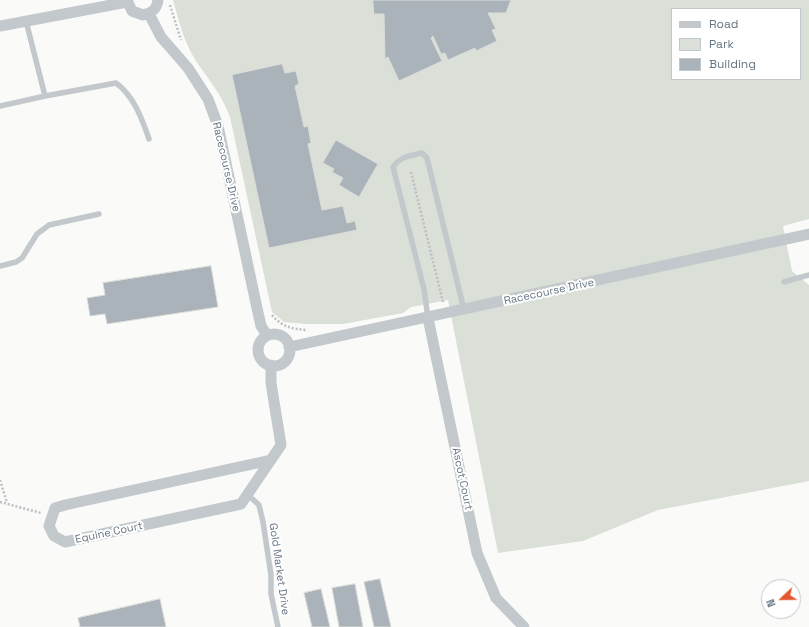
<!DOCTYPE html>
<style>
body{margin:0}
#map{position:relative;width:809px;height:627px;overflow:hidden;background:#fafaf8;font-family:"Space Grotesk",sans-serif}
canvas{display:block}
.legend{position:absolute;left:671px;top:8px;width:130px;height:72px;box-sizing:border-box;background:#fff;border:1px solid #c1c8cd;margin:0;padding:5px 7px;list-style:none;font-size:12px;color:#657683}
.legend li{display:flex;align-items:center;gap:8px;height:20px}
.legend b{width:20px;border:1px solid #c1c8cd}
.north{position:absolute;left:761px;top:579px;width:40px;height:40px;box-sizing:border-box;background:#fff;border:1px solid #c1c8cd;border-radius:50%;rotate:248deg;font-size:11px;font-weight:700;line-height:16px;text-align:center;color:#657683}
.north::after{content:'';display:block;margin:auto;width:14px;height:18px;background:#e4572e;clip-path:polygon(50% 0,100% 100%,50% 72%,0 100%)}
</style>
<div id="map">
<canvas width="809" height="627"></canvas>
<ul class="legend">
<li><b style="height:5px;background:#c3c8cc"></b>Road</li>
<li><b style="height:11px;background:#dadfd7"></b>Park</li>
<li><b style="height:11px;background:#aab3b9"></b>Building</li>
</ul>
<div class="north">N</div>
</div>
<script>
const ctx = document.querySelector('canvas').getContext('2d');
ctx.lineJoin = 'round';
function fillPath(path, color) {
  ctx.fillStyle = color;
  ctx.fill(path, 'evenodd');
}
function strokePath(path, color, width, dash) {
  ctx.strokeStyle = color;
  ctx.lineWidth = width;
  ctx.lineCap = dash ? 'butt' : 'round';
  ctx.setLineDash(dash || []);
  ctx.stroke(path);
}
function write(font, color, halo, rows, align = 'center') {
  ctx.font = font + ' "Space Grotesk",sans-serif';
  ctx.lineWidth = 4;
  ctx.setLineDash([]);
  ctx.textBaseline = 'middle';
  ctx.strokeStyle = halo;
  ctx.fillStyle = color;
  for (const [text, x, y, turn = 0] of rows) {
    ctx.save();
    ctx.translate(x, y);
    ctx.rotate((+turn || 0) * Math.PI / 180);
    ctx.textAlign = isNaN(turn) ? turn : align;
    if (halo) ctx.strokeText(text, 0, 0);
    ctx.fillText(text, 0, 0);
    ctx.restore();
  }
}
fillPath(new Path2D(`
 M173,0H809V219L783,226L792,271L809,285V481L658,510L583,541L498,553L448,300L411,307L403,313L343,324H305L284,322L272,312L230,117C222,95 209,80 196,61C184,43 179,21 173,0ZM672,9H800V79H672Z`), '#dadfd7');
const building = new Path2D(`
 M373,0H511L506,13H488L496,29L492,30L497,41L476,51L475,48L448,60L445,53L441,54L433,36L431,38L442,61L399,81L388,57L385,59L384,14H374Z
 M282,64L285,73L296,71L299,84L295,86L304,127L308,126L311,143L308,144L322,210L343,206L347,223L355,221L357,230L269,248L232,75Z
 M336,140L378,164L359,197L339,185L343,178L332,172L334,169L323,163Z
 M211,266L218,307L107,324L105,314L90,316L87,298L105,295L103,283Z
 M380,579L391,627H374L364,582Z
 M355,584L363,627H339L332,588Z
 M321,589L330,627H312L304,593Z
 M160,599L166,627H80L78,618Z`);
fillPath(building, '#aab3b9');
strokePath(building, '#dcdcda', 1);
strokePath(new Path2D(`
 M170,5L181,40
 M411,172L443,302
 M272,315C282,327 292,329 307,330
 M0,480L7,503
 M0,502L41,513`), '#bbbfc2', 2.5, [2, 2]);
strokePath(new Path2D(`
 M26,21L45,96L116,83C134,96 142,119 149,139
 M0,106L45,96
 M0,266L16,262L22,258L37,234L49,225L99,214
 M784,282L809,275
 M428,318L424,289L393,167C401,156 409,156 422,153L427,158L464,310
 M248,495L259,505L263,522L271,575V594L278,627`), '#c3c8cc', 5.5);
strokePath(new Path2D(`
 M127,0L132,11L143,15C152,13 157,9 158,0
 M149,14L161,37L188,68L208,99L218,126L257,308L261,326L267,335
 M0,26L127,2
 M428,318L477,553L496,598L524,627
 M258 350a16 16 0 1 1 32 0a16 16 0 1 1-32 0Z
 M289,347L809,234
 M271,365V383L281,445L241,504L65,542L54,536L49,526L55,508L65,505L271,460`), '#c3c8cc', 11);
write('11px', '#657683', '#fff', [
 ["Racecourse Drive",226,167,77],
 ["Racecourse Drive",549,292,-12],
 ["Ascot Court",462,479,78],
 ["Equine Court",109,533,-12],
 ["Gold Market Drive",279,569,82]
]);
</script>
